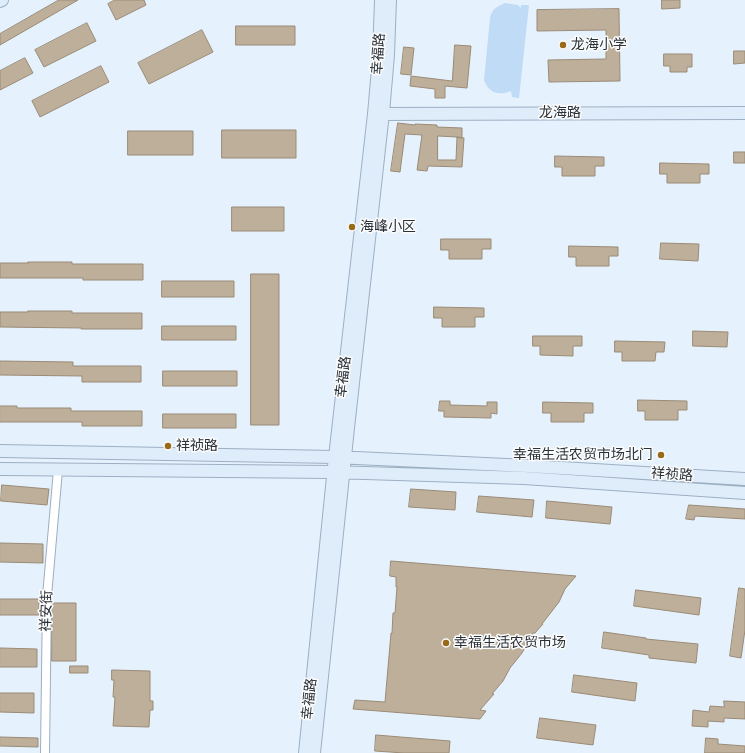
<!DOCTYPE html>
<meta charset="utf-8">
<style>
body{margin:0}
canvas{display:block;background:#e5f1fd}
</style>
<canvas width="745" height="753"></canvas>
<script>
const ctx = document.querySelector('canvas').getContext('2d');
ctx.lineJoin = 'round';
function fillPath(path, color) {
  ctx.fillStyle = color;
  ctx.fill(path, 'evenodd');
}
function strokePath(path, color, width, dash) {
  ctx.strokeStyle = color;
  ctx.lineWidth = width;
  ctx.lineCap = dash ? 'butt' : 'round';
  ctx.setLineDash(dash || []);
  ctx.stroke(path);
}
function write(font, color, halo, rows, align = 'center') {
  ctx.font = font + ' "Varela Round","Noto Sans SC",sans-serif';
  ctx.lineWidth = 3;
  ctx.setLineDash([]);
  ctx.textBaseline = 'middle';
  ctx.strokeStyle = halo;
  ctx.fillStyle = color;
  for (const [text, x, y, turn = 0] of rows) {
    ctx.save();
    ctx.translate(x, y);
    ctx.rotate((+turn || 0) * Math.PI / 180);
    ctx.textAlign = isNaN(turn) ? turn : align;
    if (halo) ctx.strokeText(text, 0, 0);
    ctx.fillText(text, 0, 0);
    ctx.restore();
  }
}
fillPath(new Path2D(`
 M505,3L518,5L521,8V5H529L519,98L512,97L511,91C498,96 489,93 484,80L490,18C492,9 496,7 505,3Z`), '#c0dbf6');
const building = new Path2D(`
 M59,0H78L0,45V34Z
 M115,0H144L146,5L116,20L108,4Z
 M662,0H680V8L662,9Z
 M619,9L620,81L549,82L548,60L606,59V30L537,31V10Z
 M87,23L96,41L44,67L35,50Z
 M236,26H295V45H236Z
 M202,30L213,52L149,84L138,63Z
 M455,45L471,46L467,88L445,86V98H435V89L410,86L411,76L452,81Z
 M404,47L414,48L411,75L401,74Z
 M734,51H745V63L734,64Z
 M664,54H692V67H687V72H670V66H664Z
 M25,58L33,73L0,90V71Z
 M101,66L109,82L40,117L32,101Z
 M398,123L415,125V124L437,125V127L462,128V138L457,137L464,138L462,167L428,166L427,171L417,170L422,135L405,134L400,172L391,171ZM438,136L457,137L456,160H438Z
 M222,130H296V158H222Z
 M128,131H193V155H128Z
 M734,152H745V163H734Z
 M555,156L604,157V166H595V176H562V167H555Z
 M660,163L709,164V174H700V183H667V174H660Z
 M232,207H284V231H232Z
 M441,239H491V249H482V259H449V250H441Z
 M661,243L699,244L698,261L660,259Z
 M569,246L618,247V256H609V266H576V257H569Z
 M28,262H72V264H143V280H83V278H0V263H28Z
 M251,274H279V425H251Z
 M162,281H234V297H162Z
 M434,307L484,308V317H475V327H442V318H434Z
 M28,311H72V313H142V329H81V328L0,327V312H28Z
 M162,326H236V340H162Z
 M693,331L728,332L727,347L693,346Z
 M533,336H582V346H573V356L540,355V346H533Z
 M615,341L665,342L664,352H656L655,361H622V352H615Z
 M0,361L73,362V366H141V382H82V376L0,375Z
 M163,371H237V386H163Z
 M638,400L687,401V410H678V420H645V411H638Z
 M440,401H450V405L487,406V402H497V414L491,413V418L444,417V411H439Z
 M543,402L593,403V413H584V422H551V413H543Z
 M0,406H17V408H71V411H142V426H82V422H0Z
 M163,414H236V428H163Z
 M2,485L49,489L47,505L1,501Z
 M411,489L456,492L455,510L409,507Z
 M479,496L534,500L532,517L477,512Z
 M547,501L612,507L610,524L546,518Z
 M689,505L745,509V519L695,516L694,520L686,519Z
 M0,543L43,544V563L0,562Z
 M391,561L576,576L565,589L559,602L542,624H543L535,633H533L522,653L510,668L503,681L492,694H494L480,710L486,711L480,719L353,709L355,700L385,702L391,633H392L393,613H395L397,587H396V577L390,576Z
 M739,588L745,589V630L741,658L730,656Z
 M636,590L701,598L699,615L634,606Z
 M0,599H39V615H0Z
 M52,603H76V661H52Z
 M604,632L646,638V639L698,644L696,663L649,658V655L602,648Z
 M0,648L37,649V667H0Z
 M70,666H88V673H70Z
 M112,670L150,671V701H153V710H150L149,727L113,726L115,697H113L114,680H112Z
 M574,675L637,683L635,701L572,692Z
 M0,693H34V713L0,712Z
 M724,701L745,702V719L724,718V722L708,721V727L692,726L693,710L709,712L710,706L724,707Z
 M540,718L596,725L593,745L537,738Z
 M376,735L450,741L449,753H404L375,751Z
 M0,737L38,738V747L0,746Z
 M706,738L718,739V744L745,746V753H705Z`);
fillPath(building, '#beaf9a');
strokePath(building, '#9a8b76', 1);
const street = new Path2D(`
 M45,753L47,596L58,470`);
const secondary = new Path2D(`
 M0,1L2,0
 M376,114L745,113
 M0,451L335,457L528,466L745,479
 M0,469L333,472L524,478L745,493
 M305,753L335,457L374,114L379,57L381,0
 M314,753L348,428L383,113L388,55L390,0`);
strokePath(street, '#9dafc2', 10);
strokePath(secondary, '#9dafc2', 14);
strokePath(street, '#fff', 8);
strokePath(secondary, '#dfedfb', 12);
for (const [x, y, r, color] of [
 [563,45,4,"#986a19"],
 [352,227,4,"#986a19"],
 [168,446,4,"#986a19"],
 [661,455,4,"#986a19"],
 [446,643,4,"#986a19"]
]) {
  const dot = new Path2D();
  dot.arc(x, y, r, 0, 2 * Math.PI);
  ctx.fillStyle = color;
  ctx.fill(dot);
  strokePath(dot, '#fcfcfc', 1.5);
}
write('14px', '#2a3139', '#fcfcfc', [
 ["龙海小学",571,45],
 ["海峰小区",360,227],
 ["祥祯路",176,446],
 ["幸福生活农贸市场北门",653,455,"right"],
 ["幸福生活农贸市场",454,643]
], 'left');
write('14px', '#2a3139', '#fcfcfc', [
 ["幸福路",379,54,-86],
 ["龙海路",560,113],
 ["幸福路",344,377,-83],
 ["祥祯路",672,475,4],
 ["祥安街",47,611,-88],
 ["幸福路",310,699,-84]
]);
</script>
